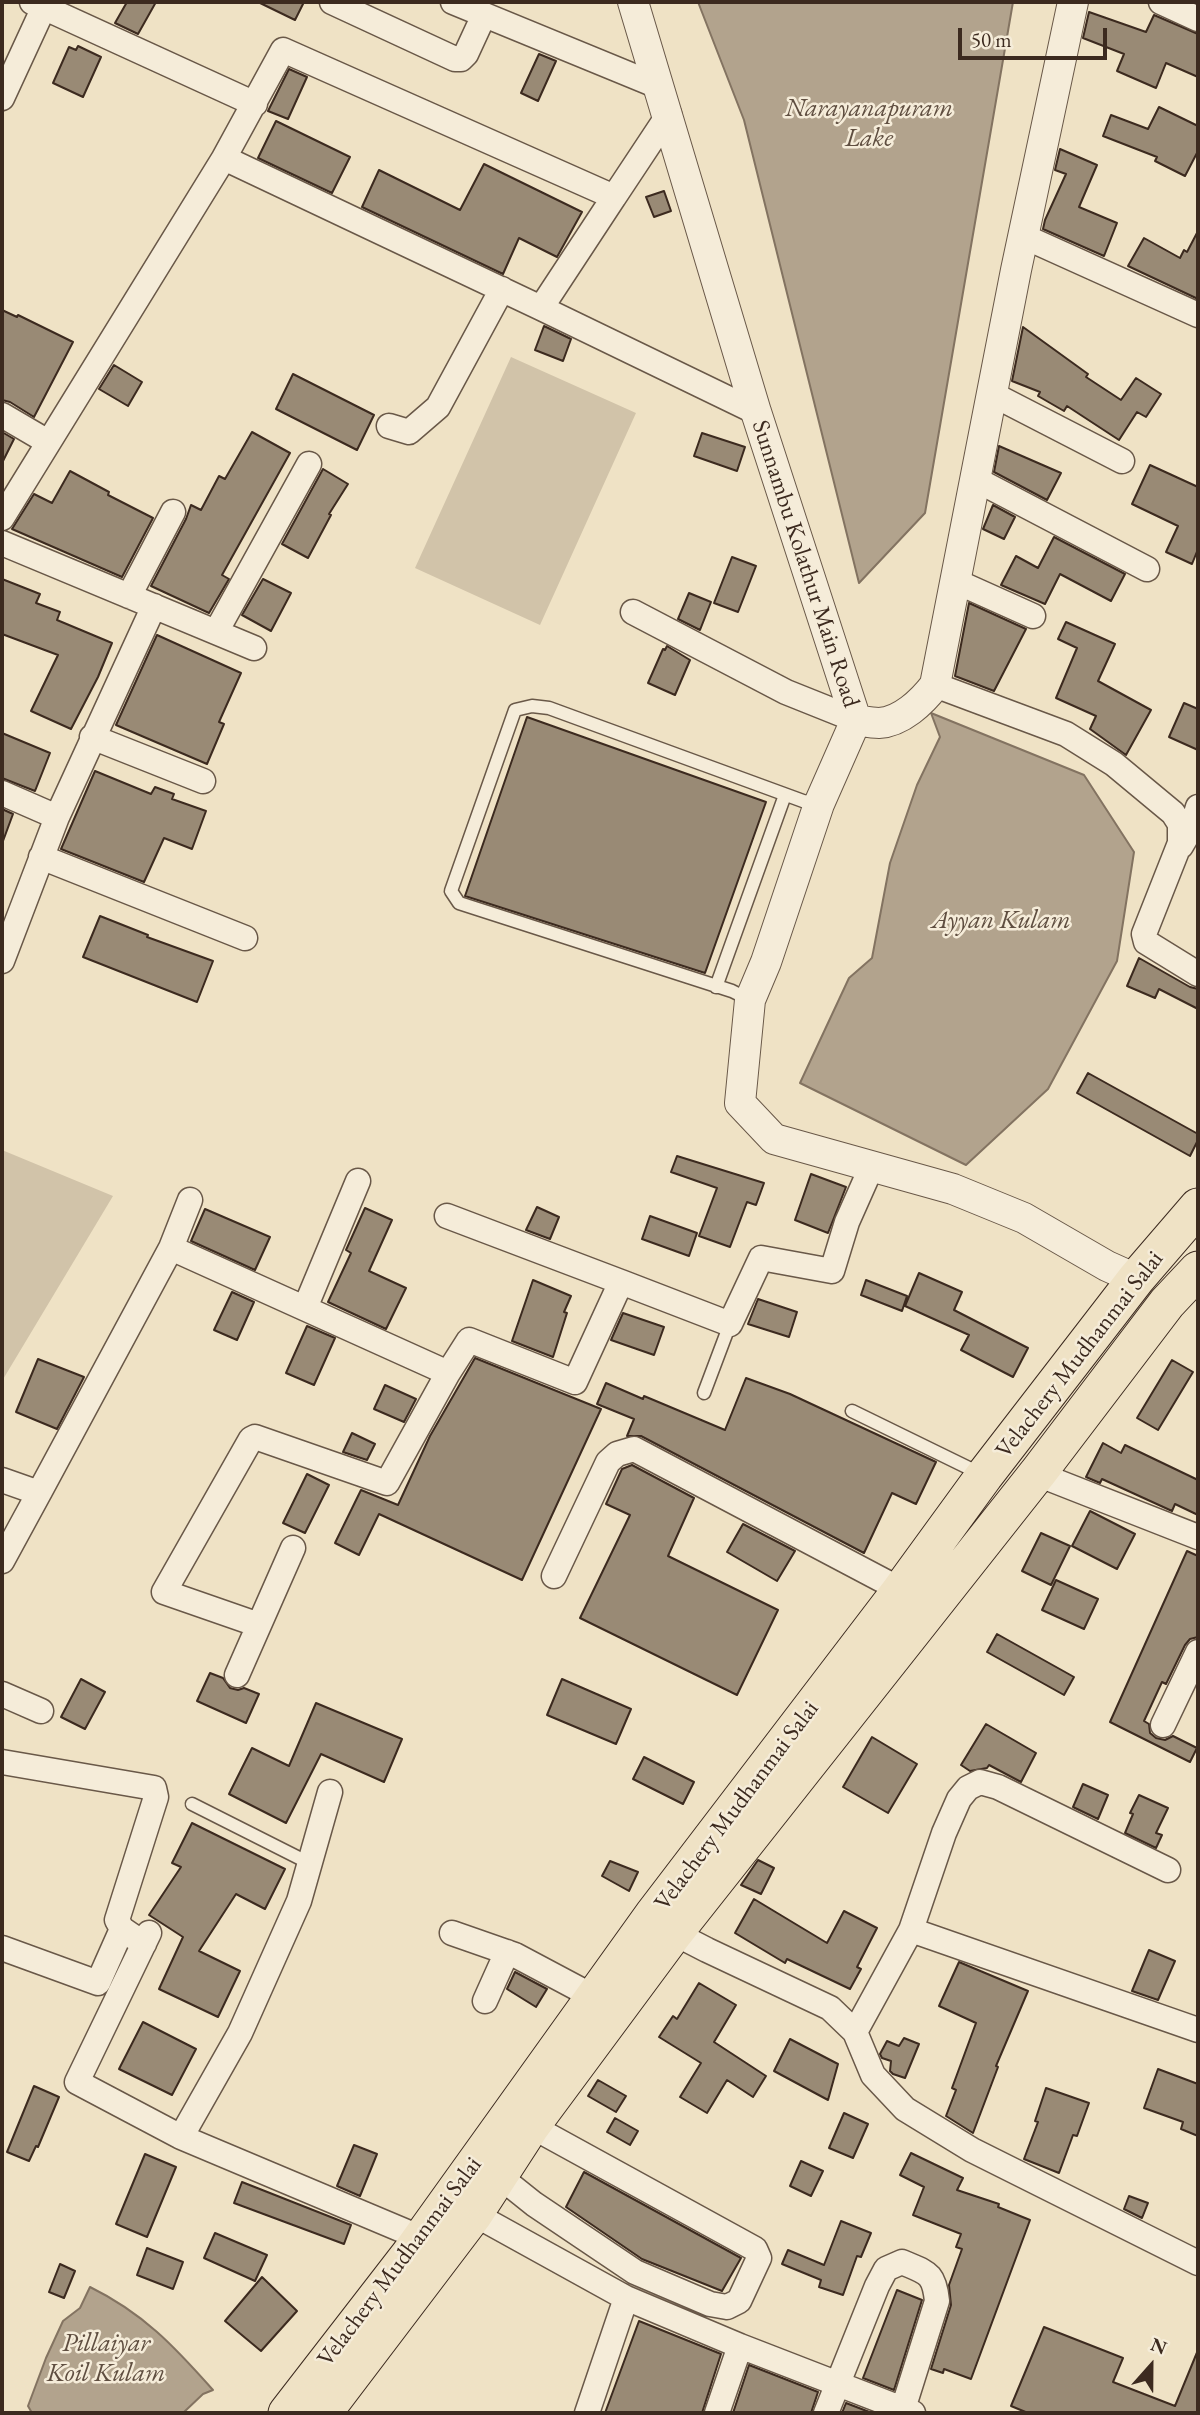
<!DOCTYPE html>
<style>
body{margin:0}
#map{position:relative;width:1200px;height:2415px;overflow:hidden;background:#efe2c5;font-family:"EB Garamond",serif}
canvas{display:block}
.frame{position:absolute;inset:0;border:4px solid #3c2a1f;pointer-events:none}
.north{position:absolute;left:1116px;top:2331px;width:70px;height:70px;-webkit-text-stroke:5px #f5ecd9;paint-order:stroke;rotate:21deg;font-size:19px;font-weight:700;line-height:28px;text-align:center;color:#3c2a1f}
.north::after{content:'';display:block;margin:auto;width:24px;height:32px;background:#3c2a1f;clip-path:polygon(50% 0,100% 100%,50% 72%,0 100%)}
.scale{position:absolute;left:958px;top:28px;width:149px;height:32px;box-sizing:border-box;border:4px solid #3c2a1f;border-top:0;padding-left:9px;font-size:21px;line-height:24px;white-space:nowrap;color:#3c2a1f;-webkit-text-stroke:5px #f5ecd9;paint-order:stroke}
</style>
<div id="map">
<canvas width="1200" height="2415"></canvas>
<div class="frame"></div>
<div class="north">N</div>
<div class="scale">50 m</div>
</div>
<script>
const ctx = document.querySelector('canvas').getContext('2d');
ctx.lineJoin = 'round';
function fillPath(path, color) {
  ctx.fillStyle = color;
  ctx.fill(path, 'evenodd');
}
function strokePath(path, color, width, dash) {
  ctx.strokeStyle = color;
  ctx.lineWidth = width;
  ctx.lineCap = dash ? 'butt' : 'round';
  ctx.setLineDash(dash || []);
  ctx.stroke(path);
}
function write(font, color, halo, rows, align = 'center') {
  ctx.font = font + ' "EB Garamond",serif';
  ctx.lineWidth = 5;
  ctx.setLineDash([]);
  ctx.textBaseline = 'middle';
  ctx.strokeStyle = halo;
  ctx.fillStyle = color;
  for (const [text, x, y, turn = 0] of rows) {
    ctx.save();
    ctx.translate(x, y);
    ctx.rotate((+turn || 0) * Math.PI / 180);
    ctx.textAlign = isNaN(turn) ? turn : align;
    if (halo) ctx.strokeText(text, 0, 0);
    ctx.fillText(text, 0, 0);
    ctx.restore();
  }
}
fillPath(new Path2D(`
 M511,357L636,413L540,625L415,568Z
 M2,1150L113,1196L2,1381Z`), '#d1c3a9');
const water = new Path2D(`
 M698,2H1013L925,513L859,583L744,120Z
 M931,713L1084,775L1134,852L1117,961L1048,1089L966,1165L800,1083L849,978L872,958L890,863L917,785L940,737Z
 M90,2287C143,2313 174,2346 213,2390L203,2394L183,2413H32L28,2406L46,2358L63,2321L80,2308Z`);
fillPath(water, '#b2a38d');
strokePath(water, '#837361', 2);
const building = new Path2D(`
 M127,2H156L138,34L115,23Z
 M258,2H304L295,20Z
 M1089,12L1146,32L1154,15L1198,34V77L1166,63L1156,88L1117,71L1124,54L1083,38Z
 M78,46L101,57L83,97L53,83L69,47L76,50Z
 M539,54L556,61L538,101L521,93Z
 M289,69L307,77L288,119L268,111Z
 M1159,107L1198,126V151L1185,176L1155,161L1157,157L1103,136L1111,115L1148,129Z
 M276,121L350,157L332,193L258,158Z
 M1060,149L1097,165L1079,207L1117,223L1104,256L1043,229L1045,220L1066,174L1055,170Z
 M484,164L582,212L557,257L519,238L503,274L362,207L379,170L460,210Z
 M664,191L671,211L654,217L646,197Z
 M1198,231V299L1128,266L1144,238L1180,258L1184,250L1187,252Z
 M2,310L17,317L18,315L73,342L34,417L10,402L2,400Z
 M544,326L571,339L563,361L535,350Z
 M1023,327L1088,374L1086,377L1121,400L1136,378L1161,394L1146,417L1137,412L1119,440L1067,406L1064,411L1038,396L1040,392L1012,381Z
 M114,365L142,382L128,406L99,389Z
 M293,374L374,415L357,450L276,409Z
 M2,432L14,439L2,463Z
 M252,432L290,453L222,575L229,579L209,613L151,586L186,519L191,505L201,510L219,476L225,479Z
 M702,433L745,447L737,471L694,456Z
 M999,446L1061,473L1047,500L994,472Z
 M1150,465L1198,487V549L1192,564L1166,552L1178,526L1132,504Z
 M323,469L348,484L329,514L331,515L308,558L282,544Z
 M70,471L109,492L108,495L153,518L122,577L12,529L34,494L52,503Z
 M993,505L1015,517L1004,539L983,529Z
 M1054,537L1125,574L1111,601L1060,574L1045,604L1001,585L1016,556L1038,568Z
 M732,557L756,566L738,612L714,603Z
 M2,579L40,594L36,603L60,612L57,620L112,643L98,677L71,729L31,711L58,655L2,634Z
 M263,579L291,593L271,631L242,615Z
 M689,593L711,602L700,630L678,619Z
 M969,603L1026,629L994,691L955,676Z
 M1066,622L1115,644L1098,681L1151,710L1126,755L1090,729L1096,716L1056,698L1077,648L1058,639Z
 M157,635L241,673L219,722L224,724L207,764L116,725Z
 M667,646L690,660L675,695L648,683L663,649L665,650Z
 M1184,703L1198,709V750L1169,737Z
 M527,717L766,802L705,973L465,896Z
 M2,733L50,753L35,791L2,778Z
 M95,771L151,794L155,787L174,794L172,799L206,811L192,849L164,838L144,882L61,849Z
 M2,809L13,814L3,841H2Z
 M100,916L148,935L147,937L213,961L197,1002L83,957Z
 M1139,958L1190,987L1198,989V1009L1159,989L1155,998L1127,986Z
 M1088,1073L1198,1134V1140L1190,1156L1077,1093Z
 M677,1156L764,1183L756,1205L747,1202L730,1247L699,1236L717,1188L671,1172Z
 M811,1174L846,1187L828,1233L795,1220Z
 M537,1207L559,1217L550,1239L526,1230Z
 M365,1208L392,1220L369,1271L406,1288L386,1329L328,1302L351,1253L346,1250Z
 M205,1209L270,1237L255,1270L191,1241Z
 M650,1216L697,1233L689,1256L642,1239Z
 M919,1273L962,1292L954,1310L1028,1348L1013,1377L961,1350L969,1335L905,1306Z
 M533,1280L571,1296L564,1312L567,1313L553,1357L512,1341Z
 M866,1280L907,1296L902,1311L861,1295Z
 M232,1292L254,1302L237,1340L214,1330Z
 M758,1299L797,1312L789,1337L748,1324Z
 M623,1313L664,1327L654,1355L611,1340Z
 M307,1326L335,1338L314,1385L286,1373Z
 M475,1358L601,1409L522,1580L379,1514L359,1555L335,1543L361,1490L398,1505L430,1436Z
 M38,1359L84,1377L57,1429L16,1412Z
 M1172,1360L1193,1372L1158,1430L1137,1418Z
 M746,1378L790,1394L936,1462L916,1504L892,1493L864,1553L641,1436H627L634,1419L597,1404L606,1383L643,1399L644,1396L725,1430Z
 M385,1385L416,1399L404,1422L374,1409Z
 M352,1433L375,1444L367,1460L343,1452Z
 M1103,1443L1121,1453L1125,1445L1198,1480V1515L1175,1504L1172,1511L1102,1479L1100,1483L1086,1477Z
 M632,1465L694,1498L668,1556L778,1610L737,1695L580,1618L630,1515L606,1504L622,1469Z
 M307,1474L329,1485L305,1533L283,1523Z
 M1090,1511L1135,1534L1117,1569L1072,1546Z
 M743,1524L795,1551L777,1581L727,1552Z
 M1041,1533L1070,1546L1051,1585L1022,1571Z
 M1187,1551L1198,1556V1637L1190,1639L1185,1645L1166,1684L1162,1682L1144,1721L1149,1724L1150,1733L1156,1738L1165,1740L1173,1736L1197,1748L1190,1762L1110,1722Z
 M1056,1580L1098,1599L1084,1629L1042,1610Z
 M997,1634L1074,1677L1064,1695L987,1652Z
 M210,1673L223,1678L230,1688L238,1690L244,1688L259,1694L246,1723L197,1701Z
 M81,1679L105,1692L85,1729L61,1717Z
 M562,1679L631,1709L616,1744L547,1715Z
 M316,1703L402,1739L384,1782L321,1754L286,1823L229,1794L252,1748L289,1766Z
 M986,1724L1036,1753L1021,1782L989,1765L987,1768L970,1771L961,1765Z
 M872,1737L917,1764L888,1813L843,1787Z
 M644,1757L694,1782L683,1804L633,1779Z
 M1083,1784L1108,1795L1098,1819L1073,1807Z
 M1139,1795L1168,1808L1156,1833L1162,1835L1156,1848L1125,1833L1133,1814L1130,1813Z
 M192,1823L285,1869L265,1909L236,1894L199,1951L240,1971L218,2017L159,1989L183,1937L149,1915L181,1867L172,1863Z
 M758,1860L774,1868L761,1894L741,1885Z
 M610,1861L638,1872L629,1891L602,1876Z
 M754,1899L827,1943L844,1911L877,1928L857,1967L861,1969L850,1989L787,1959L785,1963L735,1933Z
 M1149,1950L1175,1961L1158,2000L1132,1991Z
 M959,1962L1028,1991L996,2066L998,2067L973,2133L946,2116L956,2090L952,2088L976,2023L939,2006Z
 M515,1972L547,1989L536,2007L507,1989Z
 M699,1983L736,2005L714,2042L766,2076L753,2097L727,2080L707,2113L680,2097L701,2063L659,2037L673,2016L677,2019Z
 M143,2022L196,2049L172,2095L119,2069Z
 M904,2038L919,2044L905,2078L893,2074L890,2071L891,2061L882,2058L880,2054L887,2041L899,2046Z
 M790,2039L838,2064L828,2100L774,2071Z
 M1158,2069L1198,2084V2136L1181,2129L1183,2122L1144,2108Z
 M598,2080L626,2096L616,2112L588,2096Z
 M34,2086L59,2097L38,2147L36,2146L29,2161L7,2152Z
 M1046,2088L1089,2103L1077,2136L1073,2135L1059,2173L1024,2159L1038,2122L1035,2121Z
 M844,2113L868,2124L853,2158L829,2148Z
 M615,2118L638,2131L630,2145L607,2132Z
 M354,2145L377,2154L360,2196L337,2186Z
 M911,2153L963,2178L957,2190L999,2204L998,2207L1030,2220L971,2379L944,2369L943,2373L931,2369L951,2305L949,2285L962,2249L956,2247L961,2234L913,2215L924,2187L900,2175Z
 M145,2154L176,2167L147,2237L116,2224Z
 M801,2161L823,2171L811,2196L790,2186Z
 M584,2172L741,2258L722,2291L642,2259L566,2207Z
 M242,2182L351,2225L344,2244L234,2203Z
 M1129,2196L1148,2203L1142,2218L1124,2209Z
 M841,2221L871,2233L861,2257L857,2256L843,2295L819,2287L821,2280L782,2264L788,2250L824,2265Z
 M215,2233L267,2255L255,2281L204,2258Z
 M147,2248L183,2262L173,2289L137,2275Z
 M60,2264L75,2271L64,2298L49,2292Z
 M262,2277L297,2311L261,2351L225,2321Z
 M897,2290L922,2300L894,2390L863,2378Z
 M639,2321L721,2354L702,2413H605Z
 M1044,2327L1123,2358L1113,2382L1175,2406L1198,2350V2413H1028L1011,2406Z
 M749,2365L818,2392L811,2413H733Z
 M846,2403L872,2413H842Z`);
fillPath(building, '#998a75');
strokePath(building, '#3c2a1f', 2);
const service = new Path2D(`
 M716,987L785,795
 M750,1000L732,991L459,903L451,891L515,710L532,706L549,708L803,801L819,804
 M704,1393L730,1324
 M852,1411L981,1474
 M192,1804L309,1863`);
const minor = new Path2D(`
 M32,2L255,104
 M332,2L455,59H461L466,54L484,15
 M453,2L660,87
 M1161,2L1198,19
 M2,98L44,7
 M669,114L614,197L283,50L224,158L541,308L756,412
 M1025,237L1198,315
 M541,308L614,197
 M992,394L1122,461
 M2,415L48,442
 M389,426L409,432L438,407L502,289
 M975,479L1147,569
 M2,518L224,158
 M2,543L254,648
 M955,581L1033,616
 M129,596L173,512
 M633,612L786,692L856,720
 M216,632L309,464
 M935,685L1066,734L1114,764L1173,813L1180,824V843L1144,934L1146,942L1198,974
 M92,737L203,781
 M2,793L57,817
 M1181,846L1192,827L1198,807
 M41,857L245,938
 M2,961L57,817L154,606
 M447,1216L621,1282
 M171,1248L448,1373L469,1340L575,1382L621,1282L730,1324L761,1258L832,1271L847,1222L871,1168
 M305,1308L358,1181
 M1040,1470L1045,1477L1198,1537
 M2,1480L39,1493L171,1248L190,1200
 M2,1561L39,1493
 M554,1576L608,1462L617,1454L634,1449L901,1590
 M259,1625L164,1592L251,1439L255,1437L387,1483L448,1373
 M237,1675L293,1548
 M2,1694L41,1711
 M1163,1725L1198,1652
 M2,1762L154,1788L156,1797L117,1920L122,1929L144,1944
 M663,1924L674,1933L707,1950L830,2008L855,2032L873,2075L905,2109L972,2150L1198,2263
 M911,1930L1198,2030
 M149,1933L77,2082L181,2137L240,2033L299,1901L330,1792
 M452,1933L515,1955L594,1997
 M2,1948L98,1983L122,1929
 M485,2001L507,1952
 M855,2032L911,1930L944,1833L959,1799L968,1788L980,1782L998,1787L1168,1870
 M181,2137L421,2238
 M499,2176L534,2204L635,2272L710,2304L727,2307L739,2301L759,2258L755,2249L531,2126
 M474,2214L626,2298L740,2346L913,2413
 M587,2413L626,2298
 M717,2413L740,2346
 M826,2413L877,2286L886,2269L902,2262C927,2273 934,2272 937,2301L903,2409`);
const tertiary = new Path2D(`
 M633,2L756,412L856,720L819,804L766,962L750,1000L740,1103L774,1139L953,1189L1024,1218L1107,1266L1136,1279
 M856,720C863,721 871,723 879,723C901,722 922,702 935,685L1016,270L1073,2`);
const primary = new Path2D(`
 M287,2413L410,2254L653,1915L901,1590L984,1476L1136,1279L1198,1207
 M323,2413L474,2214L531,2126L674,1933L1040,1470L1167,1303L1198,1270`);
strokePath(service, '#695848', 15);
strokePath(minor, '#695848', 27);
strokePath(tertiary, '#695848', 32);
strokePath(primary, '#3c2a1f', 39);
strokePath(service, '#f5ecd9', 12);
strokePath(minor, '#f5ecd9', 24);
strokePath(tertiary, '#f5ecd9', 30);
strokePath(primary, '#efe2c5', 37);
write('24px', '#3c2a1f', '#f5ecd9', [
 ["Sunnambu Kolathur Main Road",805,564,72],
 ["Velachery Mudhanmai Salai",1080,1355,-52],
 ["Velachery Mudhanmai Salai",737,1806,-53],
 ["Velachery Mudhanmai Salai",400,2262,-53]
]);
write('italic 26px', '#5f4e40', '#f5ecd9', [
 ["Narayanapuram",869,109],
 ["Lake",869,139],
 ["Ayyan Kulam",1001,921],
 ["Pillaiyar",106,2344],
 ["Koil Kulam",106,2374]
]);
</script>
